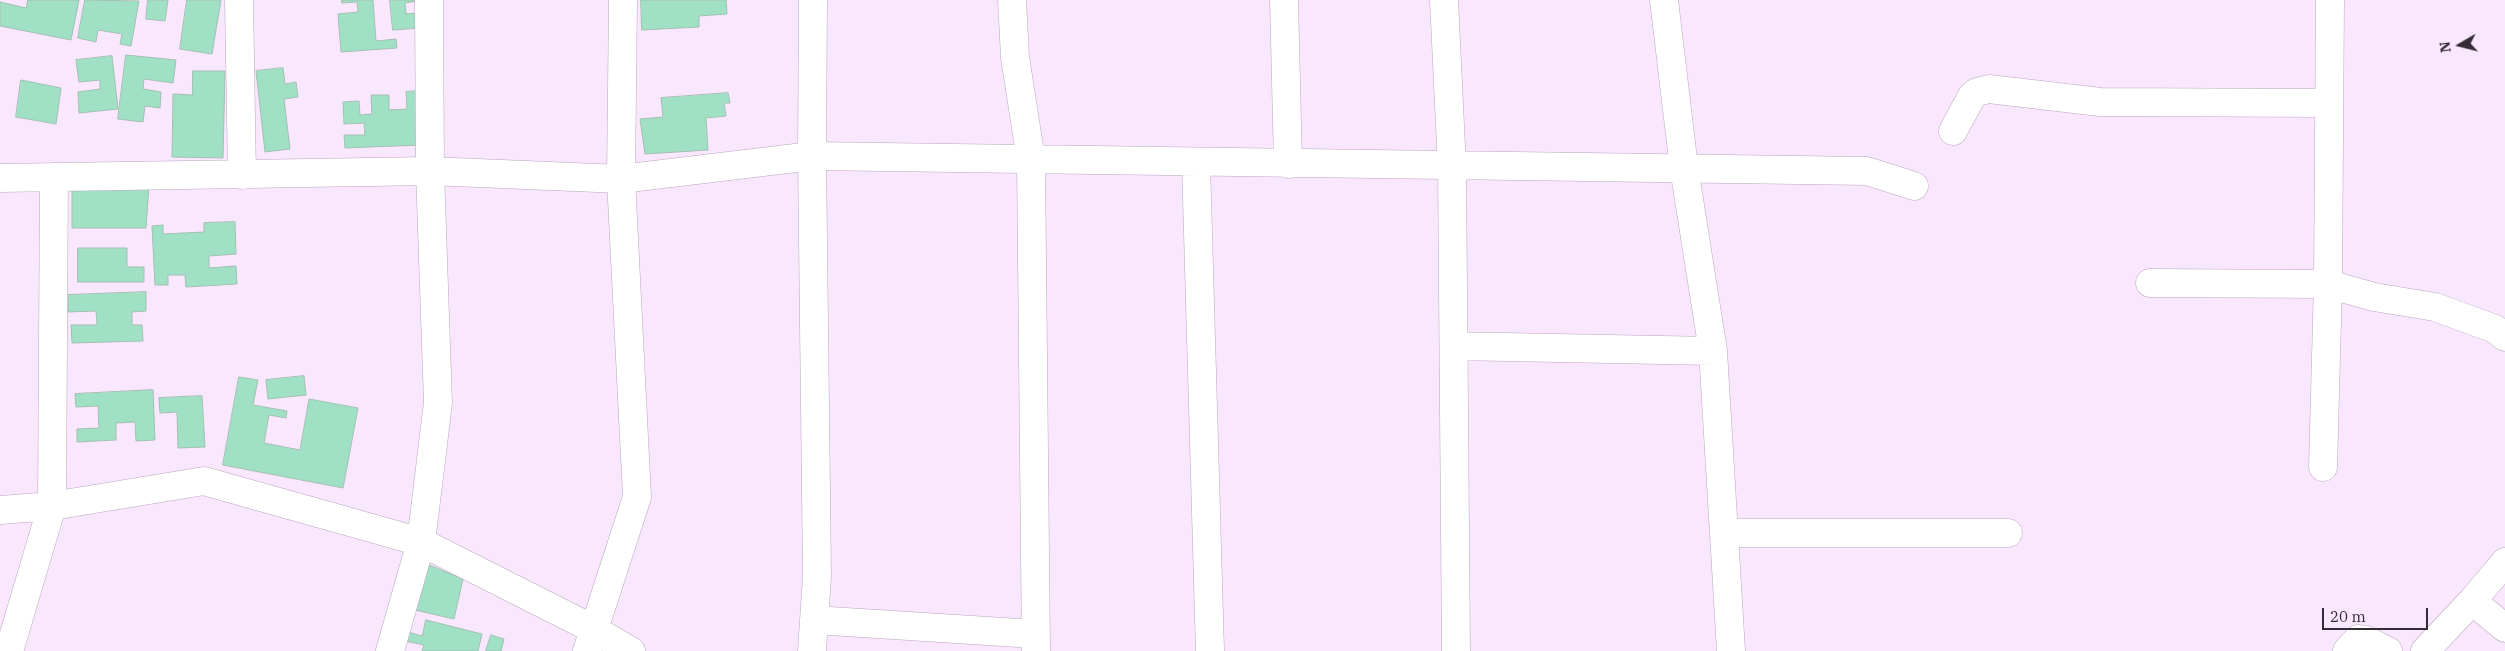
<!DOCTYPE html>
<style>
body{margin:0}
#map{position:relative;width:2505px;height:651px;overflow:hidden;background:#f9e7fd;font-family:"IBM Plex Serif",serif}
canvas{display:block}
.north{position:absolute;left:2435px;top:20px;width:50px;height:50px;-webkit-text-stroke:4px #f9e7fd;paint-order:stroke;rotate:262deg;font-size:14px;font-weight:700;line-height:20px;text-align:center;color:#332c34}
.north::after{content:'';display:block;margin:auto;width:18px;height:22px;background:#332c34;clip-path:polygon(50% 0,100% 100%,50% 72%,0 100%)}
.scale{position:absolute;left:2322px;top:608px;width:106px;height:22px;box-sizing:border-box;border:2px solid #332c34;border-top:0;padding-left:6px;font-size:15px;line-height:18px;white-space:nowrap;color:#332c34;-webkit-text-stroke:4px #f9e7fd;paint-order:stroke}
</style>
<div id="map">
<canvas width="2505" height="651"></canvas>
<div class="north">N</div>
<div class="scale">20 m</div>
</div>
<script>
const ctx = document.querySelector('canvas').getContext('2d');
ctx.lineJoin = 'round';
function fillPath(path, color) {
  ctx.fillStyle = color;
  ctx.fill(path, 'evenodd');
}
function strokePath(path, color, width, dash) {
  ctx.strokeStyle = color;
  ctx.lineWidth = width;
  ctx.lineCap = dash ? 'butt' : 'round';
  ctx.setLineDash(dash || []);
  ctx.stroke(path);
}
const building = new Path2D(`
 M28,0H79L71,40L0,26V2L26,8Z
 M85,0L139,1L131,46L120,44L122,34L98,30L96,42L78,38Z
 M148,0H168L165,21L146,19Z
 M187,0H221L212,54L180,49Z
 M342,0H373L376,41L396,39L397,48L341,52L338,14L358,12L357,2L342,3Z
 M390,0H423L405,3L406,14L418,13L420,28L393,30Z
 M641,0H726L727,14L699,16V27L642,30Z
 M126,55L176,60L173,83L144,79L143,89L161,92L160,108L145,106L143,122L118,119Z
 M112,56L118,109L79,113L78,92L100,89V80L79,82L76,60Z
 M283,68L285,84L296,82L298,97L284,99L290,149L265,152L256,71Z
 M193,71H225L223,158L172,157L173,94L192,95Z
 M21,80L61,88L56,124L16,117Z
 M417,91L420,145L345,148L344,135H365L364,123L344,124L343,102L359,101L360,115L372,114L371,95H389V110L407,109L406,92Z
 M728,93L730,103H724L726,116L706,118L708,150L645,154L640,119L663,117L661,98Z
 M149,186L146,228H72V187Z
 M235,222L236,254L209,256V268L236,266L237,284L186,287L185,275H168V285H155L152,226L163,225V234L204,232V223Z
 M78,248H127V267H144V282H78Z
 M146,292V311L132,312V325H142L143,341L72,343L71,325H97L96,311L68,312V295Z
 M304,376L306,395L268,399L266,380Z
 M239,377L258,380L253,405L287,411L286,418L269,415L264,443L300,450L309,399L358,408L343,488L223,465Z
 M153,390L155,440L136,441L135,422L116,423V440L77,442V429L99,428L98,406L76,407L75,394Z
 M202,396L205,447L178,448L177,412L160,413L159,398Z
 M427,564L463,579L454,619L415,610Z
 M426,620L482,634L478,651H422L424,645L405,641L408,632L422,636Z
 M491,635L504,639L501,651H486Z`);
fillPath(building, '#a0e1c5');
strokePath(building, '#a3bfb3', 1);
const minor = new Path2D(`
 M239,0L242,175
 M1012,0L1015,57L1031,160L1036,651
 M1284,0L1288,164
 M1444,0L1452,167L1456,651
 M1664,0L1684,168L1713,351L1731,651
 M1953,131L1972,96L1977,92L1989,89L2100,102L2329,103
 M1196,163L1210,651
 M0,178L430,171L621,179L812,156L1867,171L1914,186
 M2150,283L2328,284L2374,297L2435,307L2495,329L2505,337
 M1454,346L1713,351
 M2323,467L2328,284L2330,0
 M0,510L52,506L204,481L421,542L593,629L631,651
 M1725,533H2008
 M2472,601L2505,628
 M814,620L1035,634
 M9,651L52,506L54,177
 M390,651L421,542L438,403L430,171L429,0
 M587,651L637,497L621,179L623,0
 M812,651L817,576L812,156L813,0
 M2347,651L2358,639L2366,640L2388,651
 M2425,651L2472,601L2505,562`);
strokePath(minor, '#b8a7bc', 29);
strokePath(minor, '#fff', 28);
</script>
